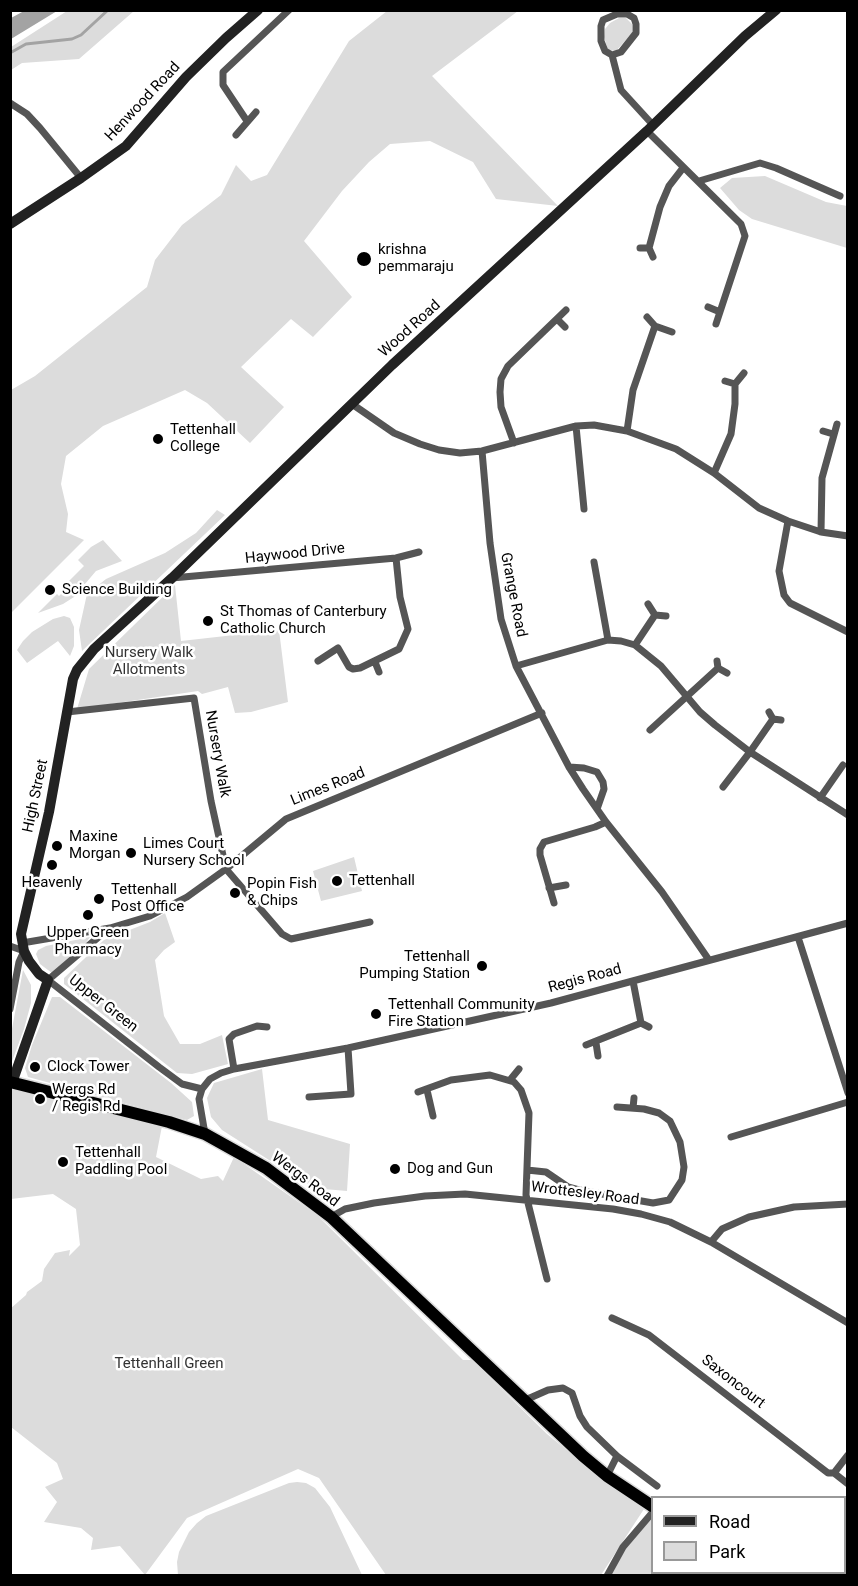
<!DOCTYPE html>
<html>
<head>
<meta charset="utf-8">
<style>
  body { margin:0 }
  #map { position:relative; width:858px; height:1586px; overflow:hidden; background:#fff; font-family:Roboto,sans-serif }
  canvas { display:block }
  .frame { position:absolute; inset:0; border:12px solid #000; pointer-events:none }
  .legend { position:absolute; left:651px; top:1496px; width:195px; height:78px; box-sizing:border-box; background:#fff; border:2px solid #999; margin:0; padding:8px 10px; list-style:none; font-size:18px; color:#000 }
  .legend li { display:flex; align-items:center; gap:12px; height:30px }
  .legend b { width:30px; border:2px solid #999 }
</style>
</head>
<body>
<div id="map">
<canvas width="858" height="1586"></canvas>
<div class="frame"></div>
<ul class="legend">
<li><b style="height:8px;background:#222"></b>Road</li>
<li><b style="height:16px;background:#dcdcdc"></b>Park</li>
</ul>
</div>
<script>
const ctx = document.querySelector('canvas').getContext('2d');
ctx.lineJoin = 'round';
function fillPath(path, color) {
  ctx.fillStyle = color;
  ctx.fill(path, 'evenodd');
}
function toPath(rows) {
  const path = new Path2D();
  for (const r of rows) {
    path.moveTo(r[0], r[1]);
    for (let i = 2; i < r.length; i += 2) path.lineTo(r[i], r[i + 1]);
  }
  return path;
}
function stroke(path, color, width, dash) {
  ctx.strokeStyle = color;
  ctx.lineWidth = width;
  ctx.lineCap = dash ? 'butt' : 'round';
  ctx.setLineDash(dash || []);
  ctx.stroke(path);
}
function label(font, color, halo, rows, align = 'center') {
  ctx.font = font + ' Roboto,sans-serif';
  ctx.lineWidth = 5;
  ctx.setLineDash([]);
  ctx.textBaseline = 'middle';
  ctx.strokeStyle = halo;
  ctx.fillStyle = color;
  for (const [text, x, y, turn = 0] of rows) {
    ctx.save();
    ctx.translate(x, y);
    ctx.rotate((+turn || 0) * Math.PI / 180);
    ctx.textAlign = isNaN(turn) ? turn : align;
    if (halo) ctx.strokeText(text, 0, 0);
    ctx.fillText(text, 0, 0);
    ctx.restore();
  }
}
const green = toPath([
  [67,11,134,11,79,59,22,63,11,70,11,47],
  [387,11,518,11,432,76,558,206,496,199,473,162,430,141,390,144,369,162,342,191,304,241,352,297,313,337,291,319,241,367,284,407,250,443,207,403,185,390,103,426,66,456,61,484,68,514,66,532,84,540,11,613,11,390,35,376,147,287,155,260,182,225,221,195,236,165,251,181,267,175,349,41],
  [619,18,626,18,632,24,632,33,616,51,608,50,604,37,605,29,610,23],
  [765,176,826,202,847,206,847,248,752,219,739,210,720,188,732,178],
  [217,510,225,515,82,651,79,630,87,594,106,579,165,553,196,533],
  [103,540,122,561,96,571,74,597,63,604,38,613,57,594,59,596,69,586,67,583,84,566,78,560,91,547],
  [175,585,181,641,279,630,288,702,251,712,235,713,228,687,202,694,198,691,77,709,89,669],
  [64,616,70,618,74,627,74,646,70,656,58,641,27,663,17,650,23,641,32,632,53,619],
  [354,857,362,891,321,901,313,871],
  [165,913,175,942,164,950,155,960,164,1016,180,1044,200,1044,222,1035,228,1064,192,1074,177,1073,64,984,64,978,104,940,150,922],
  [90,937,82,948,52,973,40,964,36,954,38,950,46,946],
  [23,970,31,985,31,1003,24,1029,11,1064,11,1034],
  [52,997,60,997,171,1083,192,1102,194,1116,187,1120,28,1077,25,1068,32,1045],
  [262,1069,268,1120,350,1144,347,1191,324,1189,305,1183,222,1130,211,1117,207,1098,214,1083],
  [13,1087,162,1126,156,1157,201,1179,218,1176,223,1181,234,1157,317,1215,463,1360,472,1360,547,1434,613,1488,644,1509,601,1575,386,1575,319,1478,298,1469,187,1518,145,1575,120,1546,91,1550,93,1538,81,1528,44,1522,57,1502,45,1487,63,1479,57,1463,11,1427,10,1309,26,1295,27,1292,42,1281,44,1269,55,1253,70,1250,69,1256,80,1245,76,1209,53,1194,11,1199,10,1094],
  [297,1482,306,1483,315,1488,330,1507,362,1575,178,1575,177,1562,179,1552,189,1532,197,1523,206,1516,289,1483],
  [652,1518,652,1572,744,1572,748,1575,610,1576,626,1548]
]);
const water = toPath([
  [24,11,24,10,57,11,11,39,11,18]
]);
const stream = toPath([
  [10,53,26,44,72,39,81,35,108,10]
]);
const street = toPath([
  [612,55,621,52,636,33,636,24,634,18,627,14,617,14,603,20,601,26,601,41,605,51,612,55,621,90,653,125],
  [10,103,27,114,40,128,81,178],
  [247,121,223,85,223,72,289,10],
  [647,131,741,224,745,236,716,324],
  [236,135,256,112],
  [699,181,760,163,776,168,840,196],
  [640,248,649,248,653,257],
  [649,248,660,207,669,186,683,168],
  [708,307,720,312],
  [647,317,655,326,672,332],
  [558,320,565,327],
  [725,381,735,384,744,373],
  [352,404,394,433,420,444,439,450,460,453,482,451,576,426,594,425,627,431,676,449,714,473,759,508,788,521,821,532,848,536],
  [576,426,584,509],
  [627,431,633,390,655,326],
  [823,431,833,434],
  [514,443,501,407,500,392,501,379,508,366,566,310],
  [482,451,490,543,501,619,516,666,569,767,583,789,606,822,662,892,709,960],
  [714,473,731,434,735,404,735,384],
  [788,521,779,571,784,595,790,603,848,632],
  [821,532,822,478,837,424],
  [594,562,608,640],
  [172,578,396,558,419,552],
  [648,604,655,615,666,616],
  [635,645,655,615],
  [318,661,338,648,349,667,353,669,360,668,399,649,408,629,400,597,396,558],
  [717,661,718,668,727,673],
  [375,662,379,672],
  [516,666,608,640,621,641,635,645,661,666,700,712,715,725,750,752,848,815],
  [67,712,194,698,211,801,226,869,282,934,291,939,370,922],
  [769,712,773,719,781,720],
  [650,730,718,668],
  [569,767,584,768,597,772,603,782,604,789,597,809],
  [723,787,750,752,773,719],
  [820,798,843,765],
  [549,888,566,885],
  [554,903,540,855,540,849,544,842,595,827,606,822],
  [108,929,48,980,159,1067,182,1084,202,1089],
  [798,937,848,1093],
  [22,943,110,928,150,916,187,897,226,869,286,819,542,713],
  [10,946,24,951,19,962,10,1009],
  [633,981,641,1023,649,1027],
  [596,1043,598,1056],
  [586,1045,641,1023],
  [234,1069,229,1039,234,1034,257,1026,267,1027],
  [510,1080,519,1069],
  [427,1090,433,1116],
  [418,1092,451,1080,490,1075,514,1082,521,1090,529,1113,526,1195,547,1279],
  [309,1097,351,1094,348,1048],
  [633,1108,634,1098],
  [205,1134,199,1099,202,1089,210,1079,221,1073,234,1069,348,1048,551,1003,848,923],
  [731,1137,848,1102],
  [527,1170,546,1172,568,1187,579,1190,653,1203,669,1200,682,1180,684,1167,680,1142,670,1121,659,1113,644,1109,617,1107],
  [331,1217,345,1209,374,1203,425,1196,465,1194,613,1209,641,1214,670,1222,711,1242,848,1323],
  [711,1242,722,1229,749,1217,794,1207,848,1204],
  [612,1318,649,1335,828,1473,834,1473,848,1484],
  [523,1401,548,1390,563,1388,572,1393,580,1416,587,1427,617,1456,657,1486],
  [834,1473,848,1455],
  [607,1476,617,1456],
  [607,1576,623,1547,652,1513]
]);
const secondary = toPath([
  [10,224,81,178,126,146,186,77,226,38,258,10],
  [12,1083,48,980,39,974,29,961,24,951,21,934,49,812,73,679,77,670,94,649,172,578,392,365,647,131,745,36,776,10]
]);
const highway = toPath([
  [10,1082,169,1122,205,1134,266,1168,331,1217,583,1456,607,1476,652,1506],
  [755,1572,759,1576]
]);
const markers = [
  [364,259,8,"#000"],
  [158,439,6,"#000"],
  [50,590,6,"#000"],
  [208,621,6,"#000"],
  [57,846,6,"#000"],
  [131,853,6,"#000"],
  [52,865,6,"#000"],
  [337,881,6,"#000"],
  [235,893,6,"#000"],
  [99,899,6,"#000"],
  [88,915,6,"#000"],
  [482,966,6,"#000"],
  [376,1014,6,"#000"],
  [35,1067,6,"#000"],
  [40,1099,6,"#000"],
  [63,1162,6,"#000"],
  [395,1169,6,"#000"]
];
const streetNames = [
  ["Henwood Road",143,102,-47],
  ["Wood Road",410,329,-42],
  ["Haywood Drive",295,554,-6],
  ["Grange Road",513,595,79],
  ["Nursery Walk",217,754,80],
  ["Limes Road",328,787,-22],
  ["High Street",36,796,-78],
  ["Regis Road",585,979,-15],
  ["Upper Green",103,1004,38],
  ["Wergs Road",305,1180,37],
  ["Wrottesley Road",585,1194,7],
  ["Saxoncourt",733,1382,38]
];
const poiNames = [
  ["krishna",378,250],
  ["pemmaraju",378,267],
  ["Tettenhall",170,430],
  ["College",170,447],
  ["Science Building",62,590],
  ["St Thomas of Canterbury",220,612],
  ["Catholic Church",220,629],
  ["Maxine",69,837],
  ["Morgan",69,854],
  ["Limes Court",143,844],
  ["Nursery School",143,861],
  ["Tettenhall",349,881],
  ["Heavenly",52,883,"center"],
  ["Popin Fish",247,884],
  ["& Chips",247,901],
  ["Tettenhall",111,890],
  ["Post Office",111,907],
  ["Upper Green",88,933,"center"],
  ["Pharmacy",88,950,"center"],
  ["Tettenhall",470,957,"right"],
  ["Pumping Station",470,974,"right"],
  ["Tettenhall Community",388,1005],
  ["Fire Station",388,1022],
  ["Clock Tower",47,1067],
  ["Wergs Rd",52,1090],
  ["/ Regis Rd",52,1107],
  ["Tettenhall",75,1153],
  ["Paddling Pool",75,1170],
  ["Dog and Gun",407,1169]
];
const parkNames = [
  ["Nursery Walk",149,653],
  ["Allotments",149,670],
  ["Tettenhall Green",169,1364]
];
fillPath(green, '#dcdcdc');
fillPath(water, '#a3a3a3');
stroke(stream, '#a3a3a3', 3);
stroke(highway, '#dbdbdb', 15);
stroke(street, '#555', 7);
stroke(secondary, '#222', 10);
stroke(highway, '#000', 12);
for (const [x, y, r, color] of markers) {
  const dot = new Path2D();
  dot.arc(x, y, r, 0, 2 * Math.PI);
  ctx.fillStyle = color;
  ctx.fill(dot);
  stroke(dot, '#fff', 2);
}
label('15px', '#000', '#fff', streetNames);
label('15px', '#000', '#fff', poiNames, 'left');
label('15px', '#333', '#fff', parkNames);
</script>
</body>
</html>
